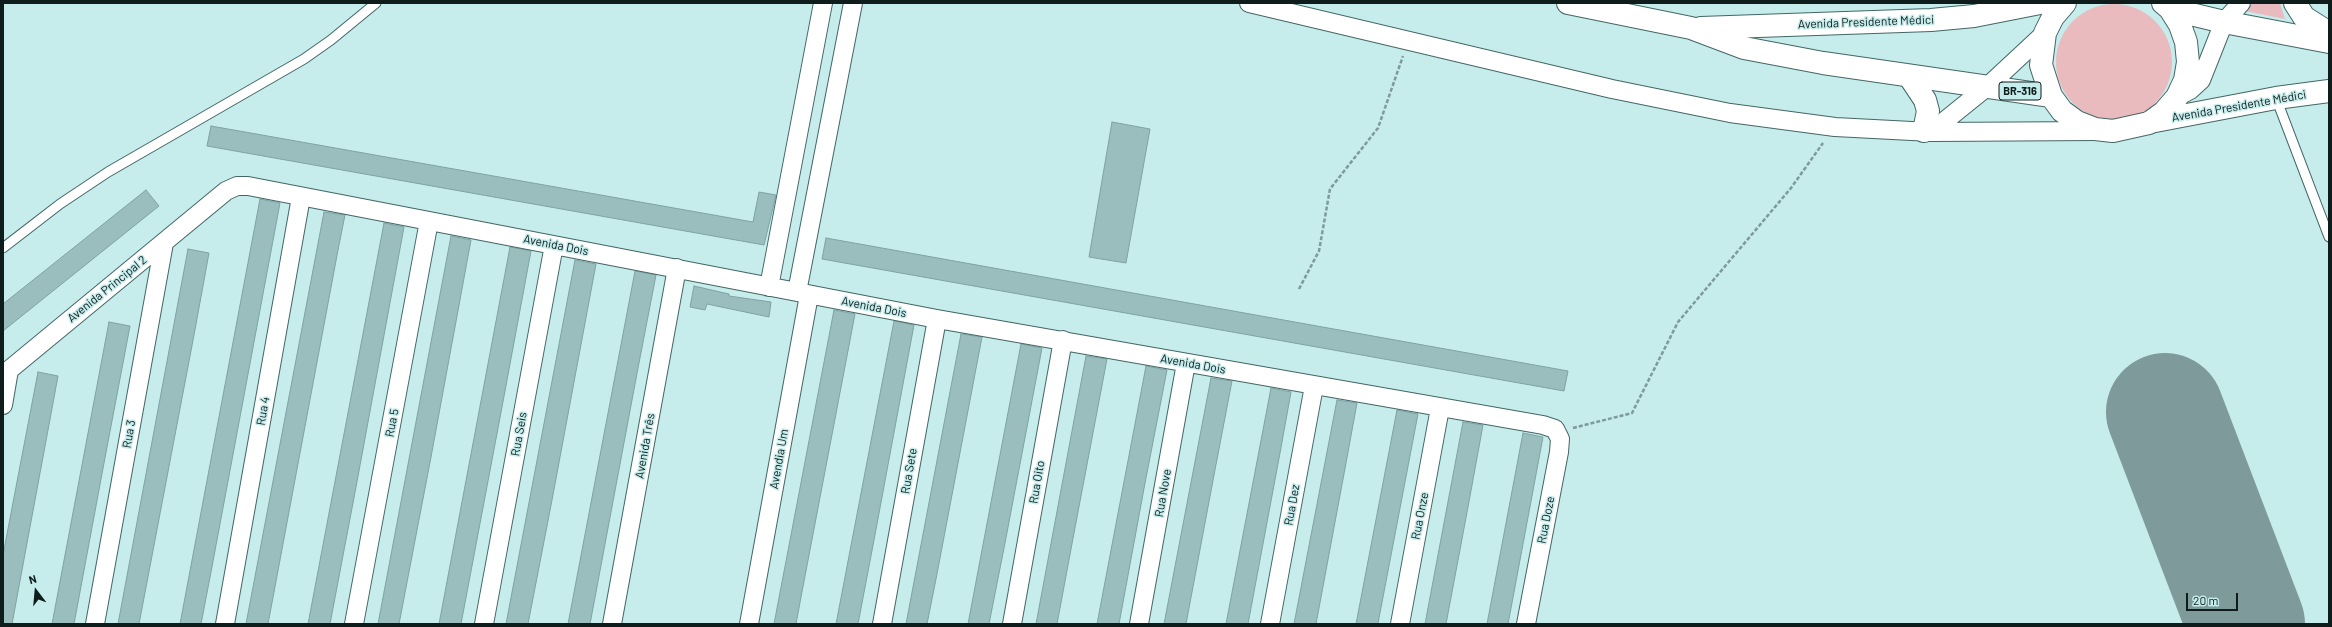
<!DOCTYPE html>
<html>
<head>
<meta charset="utf-8">
<style>
  body { margin:0 }
  #map { position:relative; width:2332px; height:627px; overflow:hidden; background:#c6ecec; font-family:Barlow,sans-serif }
  canvas { display:block }
  .frame { position:absolute; inset:0; border:4px solid #0e1c1c; pointer-events:none }
  .north { position:absolute; left:16px; top:571px; width:40px; height:40px; -webkit-text-stroke:3px #c6ecec; paint-order:stroke; rotate:344deg; font-size:11px; font-weight:700; line-height:16px; text-align:center; color:#0e1c1c }
  .north::after { content:''; display:block; margin:auto; width:14px; height:18px; background:#0e1c1c; clip-path:polygon(50% 0,100% 100%,50% 72%,0 100%) }
  .scale { position:absolute; left:2186px; top:593px; width:52px; height:18px; box-sizing:border-box; border:2px solid #0e1c1c; border-top:0; padding-left:5px; font-size:12px; line-height:14px; white-space:nowrap; color:#0e1c1c; -webkit-text-stroke:3px #c6ecec; paint-order:stroke }
</style>
</head>
<body>
<div id="map">
<canvas width="2332" height="627"></canvas>
<div class="frame"></div>
<div class="north">N</div>
<div class="scale">20 m</div>
</div>
<script>
const ctx = document.querySelector('canvas').getContext('2d');
ctx.lineJoin = 'round';
function fillPath(path, color) {
  ctx.fillStyle = color;
  ctx.fill(path, 'evenodd');
}
function toPath(rows) {
  const path = new Path2D();
  for (const r of rows) {
    if (r.length === 3) {
      path.moveTo(r[0] + r[2], r[1]);
      path.arc(r[0], r[1], r[2], 0, 2 * Math.PI);
      continue;
    }
    path.moveTo(r[0], r[1]);
    for (let i = 2; i < r.length; i += 2) path.lineTo(r[i], r[i + 1]);
  }
  return path;
}
function stroke(path, color, width, dash) {
  ctx.strokeStyle = color;
  ctx.lineWidth = width;
  ctx.lineCap = dash ? 'butt' : 'round';
  ctx.setLineDash(dash || []);
  ctx.stroke(path);
}
function label(font, color, halo, rows, align = 'center') {
  ctx.font = font + ' Barlow,sans-serif';
  ctx.lineWidth = 3;
  ctx.setLineDash([]);
  ctx.textBaseline = 'middle';
  ctx.strokeStyle = halo;
  ctx.fillStyle = color;
  for (const [text, x, y, turn = 0] of rows) {
    ctx.save();
    ctx.translate(x, y);
    ctx.rotate((+turn || 0) * Math.PI / 180);
    ctx.textAlign = isNaN(turn) ? turn : align;
    if (halo) ctx.strokeText(text, 0, 0);
    ctx.fillText(text, 0, 0);
    ctx.restore();
  }
}
const green = toPath([
  [2252,3,2280,3,2285,19,2245,11],
  [2114,62,58]
]);
const runway = toPath([
  [2165,412,2246,624]
]);
const building = toPath([
  [1112,122,1150,129,1126,263,1089,257,1112,122],
  [211,126,753,222,759,192,776,195,764,245,207,146,211,126],
  [146,190,159,206,3,331,3,304,146,190],
  [260,199,280,203,211,572,201,624,180,624,260,199],
  [324,212,345,215,338,250,268,624,246,624,324,212],
  [384,223,404,227,356,487,330,624,308,624,384,223],
  [451,236,471,240,431,457,399,624,378,624,451,236],
  [826,238,1568,371,1564,391,822,259,826,238],
  [510,247,531,251,502,407,461,624,439,624,510,247],
  [188,249,209,253,194,335,139,624,118,624,188,249],
  [575,260,596,264,552,500,528,624,506,624,575,260],
  [635,271,656,275,638,368,590,624,568,624,635,271],
  [694,286,729,294,729,296,771,302,769,317,707,304,705,310,690,307,694,286],
  [834,310,855,314,801,597,796,624,774,624,834,310],
  [894,321,914,325,874,540,858,624,836,624,894,321],
  [109,322,130,326,104,463,74,624,52,624,109,322],
  [961,334,982,337,936,579,927,624,906,624,961,334],
  [1021,344,1042,348,1005,543,989,624,968,624,1021,344],
  [1086,356,1107,359,1074,533,1057,624,1036,624,1086,356],
  [1146,366,1167,370,1145,483,1119,624,1097,624,1146,366],
  [38,372,58,376,12,624,3,624,3,555,38,372],
  [1211,378,1232,381,1214,475,1186,624,1164,624,1211,378],
  [1271,388,1291,392,1280,453,1248,624,1226,624,1271,388],
  [1337,400,1357,403,1346,463,1316,624,1294,624,1337,400],
  [1397,410,1418,414,1379,618,1378,624,1356,624,1397,410],
  [1463,422,1483,425,1468,507,1446,624,1425,624,1463,422],
  [1523,433,1543,437,1520,560,1508,624,1487,624,1523,433]
]);
const path = toPath([
  [1299,289,1319,251,1330,189,1378,128,1403,56],
  [1573,428,1632,413,1678,322,1791,188,1823,143]
]);
const lane = toPath([
  [2276,98,2329,237],
  [3,248,60,204,108,172,304,59,331,40,376,3]
]);
const street = toPath([
  [1249,3,1612,89,1730,113,1835,127,1931,132,2097,131],
  [2177,97,2190,90,2201,80,2224,22,2241,3],
  [1931,132,1988,86,2045,33],
  [769,287,823,3],
  [797,292,853,3],
  [3,375,226,191,237,186,248,186,937,319,1543,425,1555,429,1560,439,1559,452,1526,624],
  [3,405,9,370],
  [95,624,164,243],
  [225,624,301,197],
  [354,624,429,221],
  [484,624,554,245],
  [612,624,677,268],
  [749,624,809,295],
  [882,624,937,319],
  [1012,624,1063,340],
  [1139,624,1186,363],
  [1270,624,1314,386],
  [1400,624,1440,408]
]);
const primary = toPath([
  [1568,3,1691,28,1744,48,1823,63,2051,96],
  [2065,3,2053,17,2045,33,2041,65,2051,96,2062,111,2077,122,2095,129,2113,131,2149,123,2164,112,2177,97,2185,80,2188,62,2186,42,2180,25,2170,9,2163,3],
  [2170,9,2224,22,2329,42],
  [1701,28,1931,20,1974,16,2040,3],
  [2150,122,2276,98,2329,91]
]);
const highway = toPath([
  [2295,3,2304,17,2329,33],
  [1909,76,1925,100,1928,111,1924,131]
]);
const shields = [
  [2020,91,42]
];
const shieldNames = [
  ["BR-316",2020,91]
];
const streetNames = [
  ["Avenida Presidente Médici",1866,22,-2],
  ["Avenida Presidente Médici",2239,106,-10],
  ["Avenida Dois",556,245,11],
  ["Avenida Principal 2",107,289,-39],
  ["Avenida Dois",874,307,11],
  ["Avenida Dois",1193,364,10],
  ["Rua 4",263,411,-80],
  ["Rua 5",392,423,-79],
  ["Rua 3",129,434,-80],
  ["Rua Seis",519,434,-80],
  ["Avenida Três",645,446,-80],
  ["Avendia Um",779,459,-80],
  ["Rua Sete",909,471,-80],
  ["Rua Oito",1037,482,-80],
  ["Rua Nove",1163,493,-80],
  ["Rua Dez",1292,505,-80],
  ["Rua Onze",1420,516,-79],
  ["Rua Doze",1546,520,-79]
];
fillPath(green, '#e9bbbf');
stroke(runway, '#7e9a9a', 118);
fillPath(building, '#99bebd');
stroke(building, '#7fa2a2', 1);
stroke(lane, '#466', 11);
stroke(street, '#466', 20);
stroke(primary, '#466', 24);
stroke(highway, '#466', 24);
stroke(path, '#7e9a9a', 2.5, [4, 2]);
stroke(lane, '#fff', 9);
stroke(street, '#fff', 18);
stroke(primary, '#fff', 22);
stroke(highway, '#fff', 22);
for (const [x, y, w] of shields) {
  const box = new Path2D();
  box.roundRect(x - w / 2, y - 9, w, 18, 3);
  ctx.fillStyle = '#c6ecec';
  ctx.fill(box);
  stroke(box, '#0e1c1c', 1);
}
label('bold 11px', '#0e1c1c', null, shieldNames);
label('12px', '#0e1c1c', '#c6ecec', streetNames);
</script>
</body>
</html>
